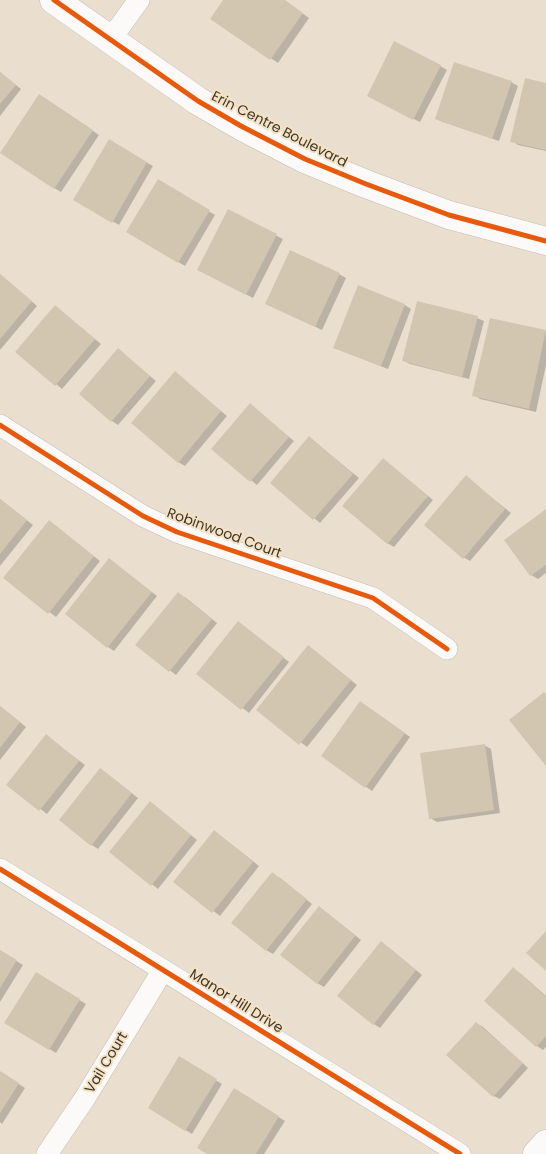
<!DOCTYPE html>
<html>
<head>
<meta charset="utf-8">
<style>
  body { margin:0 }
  canvas { display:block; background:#eadfcf }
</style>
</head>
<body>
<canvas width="546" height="1154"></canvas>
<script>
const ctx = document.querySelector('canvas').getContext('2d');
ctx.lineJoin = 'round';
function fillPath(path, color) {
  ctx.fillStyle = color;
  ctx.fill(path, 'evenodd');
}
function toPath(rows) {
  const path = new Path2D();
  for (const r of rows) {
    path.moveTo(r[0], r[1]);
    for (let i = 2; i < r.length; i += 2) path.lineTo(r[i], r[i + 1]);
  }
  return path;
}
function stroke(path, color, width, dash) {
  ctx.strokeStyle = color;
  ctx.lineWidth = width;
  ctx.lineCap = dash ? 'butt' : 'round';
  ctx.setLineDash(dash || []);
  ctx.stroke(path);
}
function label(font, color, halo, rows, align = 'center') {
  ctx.font = font + ' Poppins,sans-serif';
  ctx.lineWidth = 4;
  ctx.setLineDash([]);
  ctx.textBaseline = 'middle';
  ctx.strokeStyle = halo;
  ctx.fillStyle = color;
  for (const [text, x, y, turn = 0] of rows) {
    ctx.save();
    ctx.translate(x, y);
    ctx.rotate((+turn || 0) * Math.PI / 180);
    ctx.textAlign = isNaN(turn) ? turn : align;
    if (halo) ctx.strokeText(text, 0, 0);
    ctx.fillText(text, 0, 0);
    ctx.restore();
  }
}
const shadow = toPath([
  [225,0,284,0,309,18,278,63,212,19],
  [440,66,447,70,420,122,375,100],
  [0,72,21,89,0,116],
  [511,82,518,86,499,141,443,122,436,119],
  [546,84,546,151,518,145,512,141],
  [46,99,99,135,61,192,54,188],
  [109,141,153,166,119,225,75,200],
  [158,181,215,215,185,266,128,232],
  [228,211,283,239,253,298,205,273],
  [0,274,37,306,0,350],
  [339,274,346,278,322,330,273,307],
  [405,305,411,309,388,369,342,351],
  [55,306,101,344,62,389,17,352],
  [477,318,484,321,469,379,410,364,404,361],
  [491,319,546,332,546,365,536,412,480,399,474,395],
  [118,350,156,381,118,425,112,421],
  [175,373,227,416,185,466,178,462],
  [250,405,294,441,257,485,213,449],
  [310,438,359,478,320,523,271,483],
  [383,459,433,500,394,547,387,543],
  [466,477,511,513,470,561,463,557],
  [0,499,33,525,0,566],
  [546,510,546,573,538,579,531,575,505,540],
  [50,522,100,561,56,617,5,578],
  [110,560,157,596,114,651,108,647],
  [185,597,217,623,176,675,137,645],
  [238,622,289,662,249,713,198,674],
  [315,651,357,685,307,747,258,710],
  [0,706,26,727,0,760],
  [367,707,410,737,372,791,323,756],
  [46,736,85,765,47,814,8,784],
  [484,745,491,749,500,813,437,822,430,818],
  [101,769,138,798,98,849,92,845],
  [156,807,197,840,158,889,111,852],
  [221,836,259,866,220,916,174,881],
  [279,877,312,904,273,954,266,950],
  [326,912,361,940,324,987,317,983],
  [388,947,422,975,380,1028,374,1024],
  [0,951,23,965,0,1002],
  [513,969,520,973,546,996,546,1047,543,1050,537,1046,485,1001],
  [36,974,86,1004,56,1053,6,1023],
  [476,1023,483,1027,528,1068,500,1099,494,1096],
  [180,1058,222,1084,192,1134,149,1108],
  [0,1072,25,1088,2,1124,0,1122],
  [234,1090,285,1121,264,1154,210,1154]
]);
const building = toPath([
  [223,0,285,0,303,13,270,60,210,19],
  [394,41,441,65,413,120,367,96],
  [454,62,512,81,492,139,435,119],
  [0,72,16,85,0,104],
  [525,78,546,83,546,150,510,142],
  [39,94,93,130,54,189,0,153],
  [109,139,147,162,112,223,73,200],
  [158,179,210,210,178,263,126,232],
  [228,209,277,234,246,295,197,270],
  [290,250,340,273,315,327,265,304],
  [0,274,32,301,0,339],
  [358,285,405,304,381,366,333,348],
  [417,301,478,316,462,377,402,361],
  [55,305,95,339,55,386,15,352],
  [490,318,546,330,529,409,472,396],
  [118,348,150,376,111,422,79,394],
  [175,371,221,411,178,463,131,423],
  [250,403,289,437,250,482,211,449],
  [309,436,353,474,313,520,270,483],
  [383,458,428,496,387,544,342,506],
  [466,475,505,509,463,559,424,525],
  [0,499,27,520,0,554],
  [546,509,546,565,530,576,504,540],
  [49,520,94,556,48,614,3,578],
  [109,558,152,592,107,648,65,614],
  [178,592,212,619,169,672,135,645],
  [238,621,284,657,241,710,196,674],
  [308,645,351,680,299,745,256,710],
  [544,692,546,694,546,766,509,720],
  [360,701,405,733,365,788,321,756],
  [0,706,20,722,0,748],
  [46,734,79,761,39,811,6,785],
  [485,744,494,810,429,819,420,753],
  [100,768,132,793,91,846,59,820],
  [150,801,191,835,151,886,109,852],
  [214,830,253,862,212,913,173,882],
  [272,872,307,899,266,951,231,923],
  [319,906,355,936,317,984,280,955],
  [546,931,546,971,526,953],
  [381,941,416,970,373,1025,337,996],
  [0,950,17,960,0,988],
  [513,967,546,997,546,1036,536,1047,484,1001],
  [36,972,80,999,49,1050,4,1023],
  [476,1022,523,1063,493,1097,446,1055],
  [179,1056,217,1079,185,1131,148,1108],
  [0,1071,19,1083,0,1113],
  [234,1088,279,1116,256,1154,207,1154,197,1148]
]);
const street = toPath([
  [110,40,139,0],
  [0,425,143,516,177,532,373,598,447,649],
  [0,869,460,1154],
  [47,1154,85,1098,163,970]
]);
const secondary = toPath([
  [54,0,198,101,241,126,305,159,366,184,449,215,546,241],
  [537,1154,546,1144]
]);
const cycleway = toPath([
  [54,0,198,101,241,126,305,159,366,184,449,215,546,241],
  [0,425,143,516,177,532,373,598,447,649],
  [0,869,460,1154]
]);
const streetNames = [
  ["Erin Centre Boulevard",279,130,27],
  ["Robinwood Court",224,534,20],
  ["Manor Hill Drive",236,1002,32],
  ["Vail Court",107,1063,-59]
];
fillPath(shadow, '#0003');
fillPath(building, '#d3c6b1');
stroke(street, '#c5bcaf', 22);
stroke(secondary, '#c5bcaf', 29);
stroke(street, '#fcfaf8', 21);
stroke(secondary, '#fcfaf8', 28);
stroke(cycleway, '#e8590c', 5);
label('14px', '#3f372b', '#f5e2c4', streetNames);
</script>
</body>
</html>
